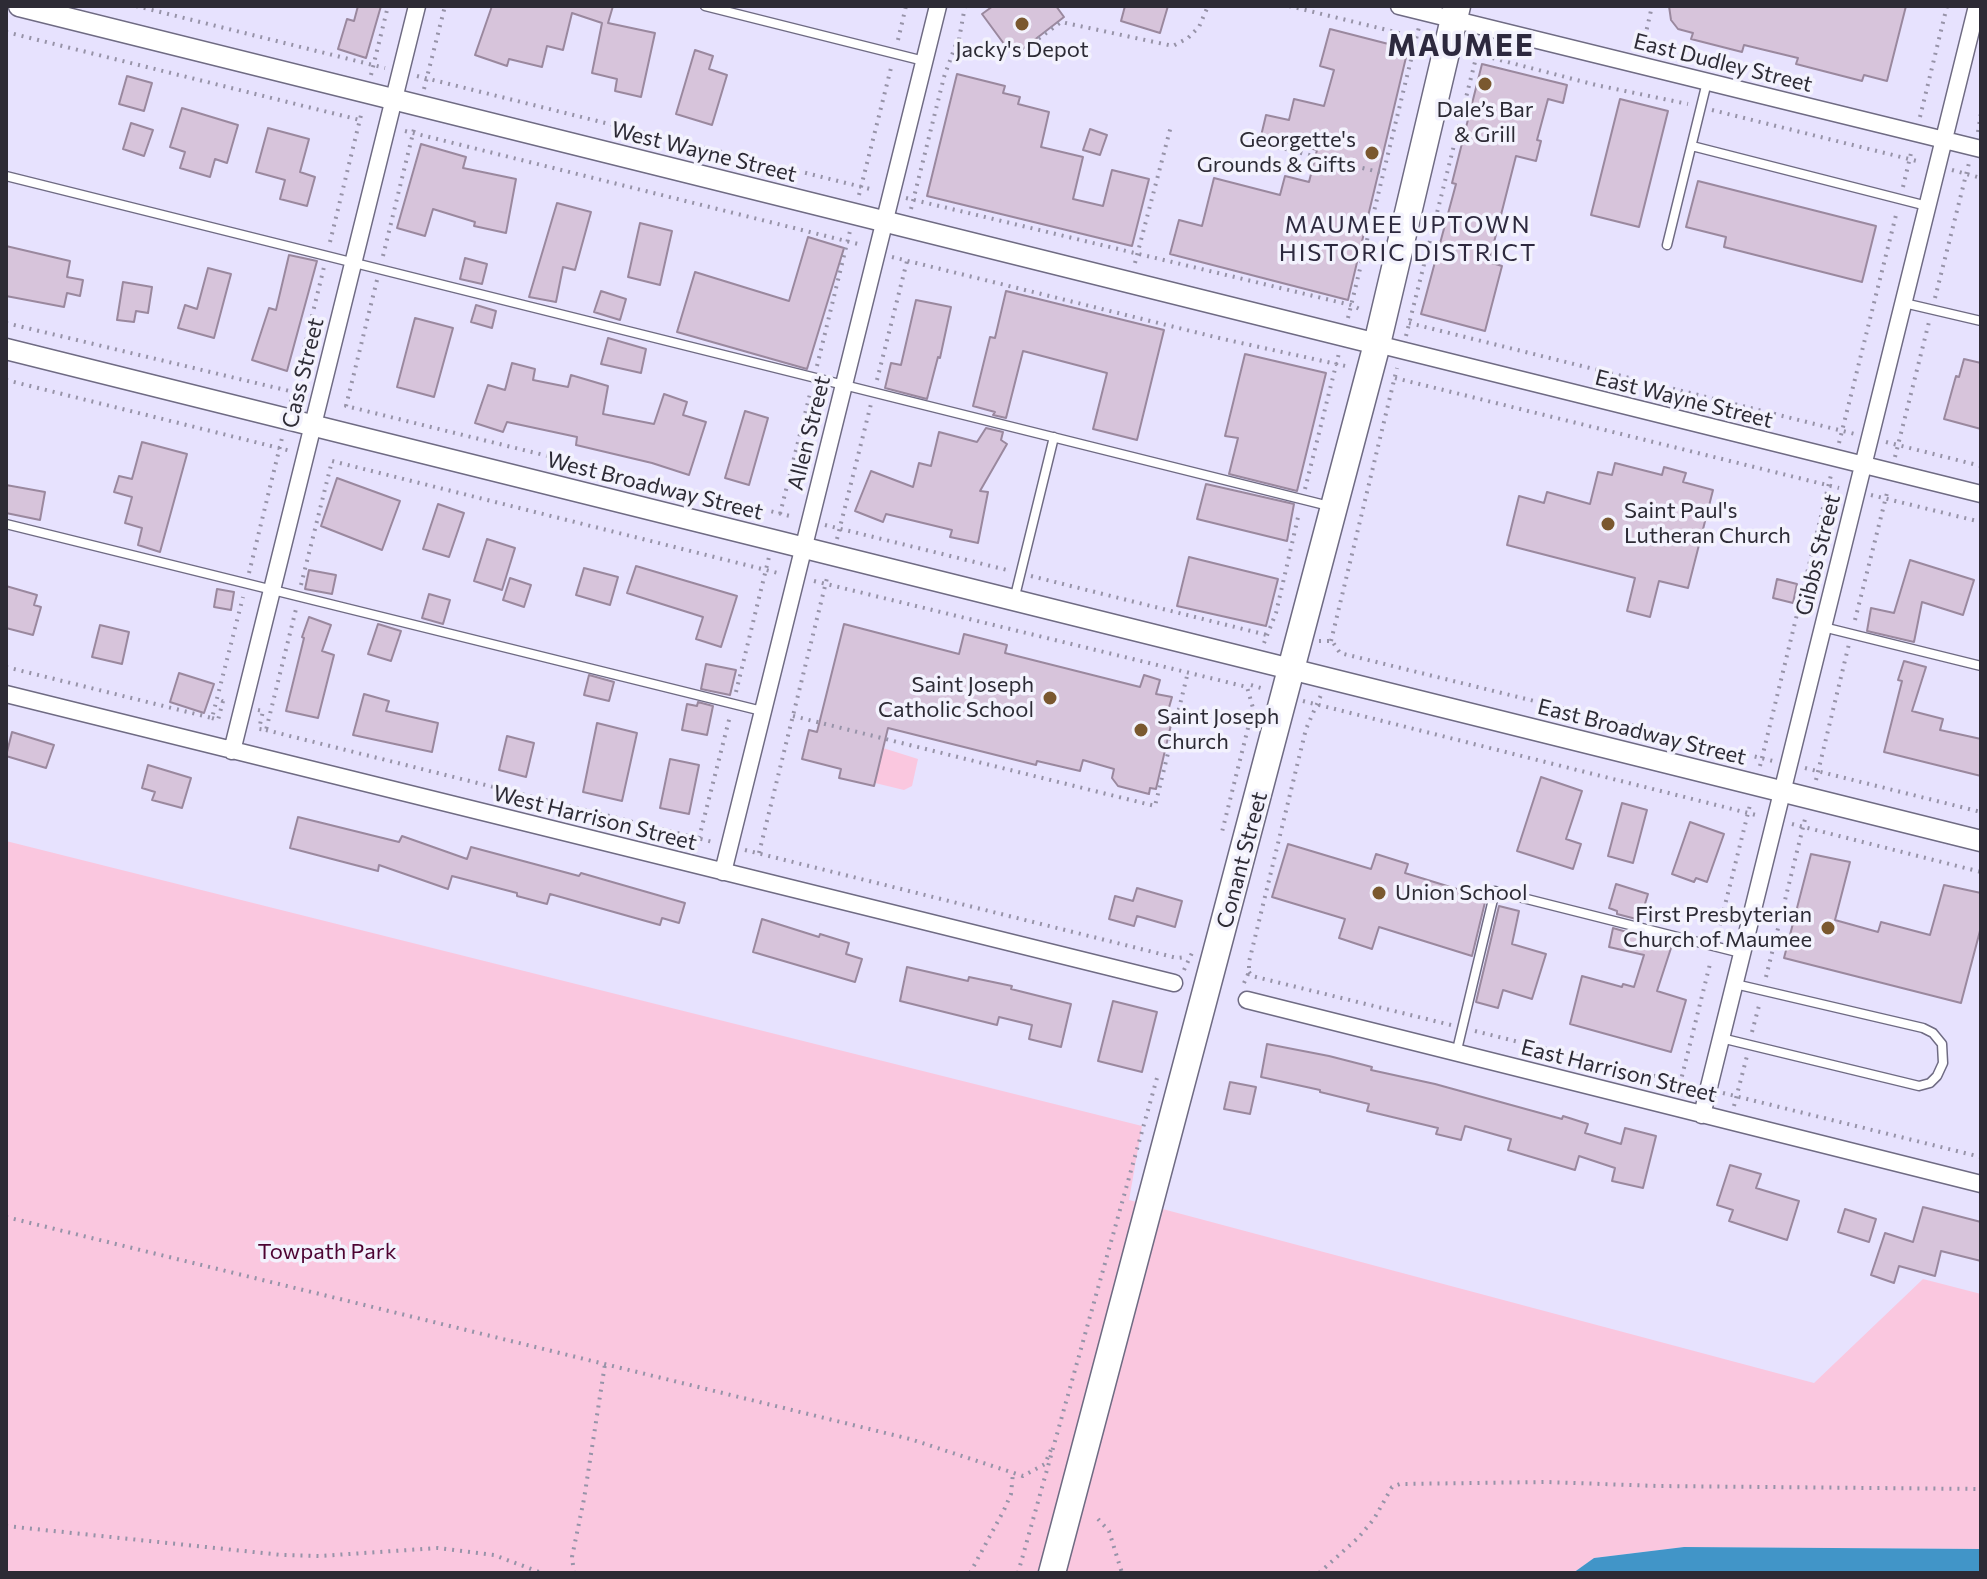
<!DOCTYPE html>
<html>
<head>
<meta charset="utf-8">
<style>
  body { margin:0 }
  #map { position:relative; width:1987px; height:1579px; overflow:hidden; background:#e7e2fe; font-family:Commissioner,sans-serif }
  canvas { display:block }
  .frame { position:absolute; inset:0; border:8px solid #2d2b35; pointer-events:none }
</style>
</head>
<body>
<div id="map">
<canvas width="1987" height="1579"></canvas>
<div class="frame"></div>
</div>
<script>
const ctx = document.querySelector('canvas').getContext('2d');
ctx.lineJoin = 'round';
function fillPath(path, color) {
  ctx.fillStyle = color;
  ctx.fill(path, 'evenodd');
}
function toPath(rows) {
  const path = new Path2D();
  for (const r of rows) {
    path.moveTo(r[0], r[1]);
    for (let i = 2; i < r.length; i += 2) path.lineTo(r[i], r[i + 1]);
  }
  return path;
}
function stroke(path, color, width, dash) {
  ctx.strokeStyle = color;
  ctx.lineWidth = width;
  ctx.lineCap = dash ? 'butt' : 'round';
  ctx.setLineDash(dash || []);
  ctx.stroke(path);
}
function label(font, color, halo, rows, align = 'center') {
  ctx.font = font + ' Commissioner,sans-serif';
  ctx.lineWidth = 7;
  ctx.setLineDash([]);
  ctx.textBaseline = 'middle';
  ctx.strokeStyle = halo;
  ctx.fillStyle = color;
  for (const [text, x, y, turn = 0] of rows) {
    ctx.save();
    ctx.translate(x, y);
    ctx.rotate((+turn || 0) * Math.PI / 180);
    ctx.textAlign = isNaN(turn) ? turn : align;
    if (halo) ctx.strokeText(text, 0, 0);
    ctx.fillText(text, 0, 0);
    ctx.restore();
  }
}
const green = toPath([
  [883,748,918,759,912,786,904,790,875,783],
  [6,841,1142,1126,1129,1200,1814,1383,1923,1279,1981,1294,1981,1549,1684,1547,1594,1558,1573,1573,6,1573]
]);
const water = toPath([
  [1684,1547,1981,1549,1981,1573,1573,1573,1594,1558]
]);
const building = toPath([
  [358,6,381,6,366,58,338,49,347,19,354,21,358,6],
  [492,6,613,6,608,23,655,33,641,97,615,91,617,79,592,73,602,23,572,13,563,50,547,46,542,67,509,59,507,66,475,55,492,6],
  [993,6,1056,6,1064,17,1015,55,1009,47,1007,48,982,14,993,6],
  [1125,6,1168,6,1160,33,1121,21,1125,6],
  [1669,6,1906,6,1887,81,1864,75,1862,81,1796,64,1798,58,1744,45,1742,52,1691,39,1693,33,1678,29,1671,20,1669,6],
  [1330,29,1408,49,1348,300,1170,254,1179,220,1202,226,1214,178,1280,195,1285,176,1309,182,1317,150,1261,136,1266,115,1289,120,1294,99,1324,106,1334,70,1320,66,1330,29],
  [695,50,713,56,709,69,727,75,712,125,676,114,695,50],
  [1482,64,1567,85,1563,103,1548,99,1537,140,1541,141,1536,161,1516,156,1489,262,1502,266,1485,331,1421,314,1456,184,1452,183,1482,64],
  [957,74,1005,86,1003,93,1020,97,1018,104,1049,112,1041,147,1083,157,1073,199,1103,206,1112,170,1149,179,1132,246,927,196,957,74],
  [127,76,152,83,144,111,119,104,127,76],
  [1620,99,1668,111,1639,227,1591,215,1620,99],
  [182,108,238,125,227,163,215,159,210,177,180,168,185,152,170,147,182,108],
  [131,123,153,130,144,156,123,149,131,123],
  [268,128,309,139,300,172,315,177,307,206,280,199,285,180,256,172,268,128],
  [1090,129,1107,135,1100,155,1083,150,1090,129],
  [421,144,466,157,463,168,516,179,506,233,474,226,475,222,433,209,425,236,397,228,421,144],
  [1698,181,1876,226,1862,282,1724,247,1726,237,1686,227,1698,181],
  [557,203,591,212,575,270,563,267,556,302,529,297,557,203],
  [640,223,672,231,660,285,628,277,640,223],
  [808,237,844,248,807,369,677,332,695,272,789,301,808,237],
  [6,246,70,261,67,277,83,280,80,296,67,293,64,307,6,296,6,246],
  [289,255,317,261,287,371,252,360,269,308,276,310,289,255],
  [465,258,487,264,482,284,460,279,465,258],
  [208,268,231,274,214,338,178,328,185,305,197,309,208,268],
  [123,282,152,287,148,313,136,311,134,322,117,320,123,282],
  [601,291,626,299,620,320,594,312,601,291],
  [1006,291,1164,330,1137,440,1093,429,1107,373,1023,351,1006,418,993,415,995,412,973,406,990,337,995,338,1006,291],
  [916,300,951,307,940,358,938,357,927,399,885,388,891,363,901,365,916,300],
  [476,305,496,311,492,328,471,322,476,305],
  [415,318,453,328,434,397,397,387,415,318],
  [608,338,646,349,641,373,601,364,608,338],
  [1245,354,1326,373,1297,491,1229,474,1238,438,1225,436,1245,354],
  [1964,359,1981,363,1981,429,1944,419,1956,376,1959,377,1964,359],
  [512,363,535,369,533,380,568,387,571,375,608,386,603,414,654,424,664,394,687,402,683,415,706,422,689,475,652,463,576,445,577,437,507,422,503,432,475,423,488,385,505,390,512,363],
  [745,411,768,418,749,485,725,478,745,411],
  [986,428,1003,432,1001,440,1007,444,980,491,988,492,978,543,950,537,952,530,886,514,883,522,855,511,871,471,913,487,919,463,931,466,939,432,977,442,986,428],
  [142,442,187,454,160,552,138,545,142,528,125,523,132,497,114,492,119,476,132,479,142,442],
  [1615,463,1662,475,1664,467,1686,473,1683,482,1713,490,1688,588,1659,581,1650,617,1627,611,1635,578,1507,545,1519,496,1544,503,1547,492,1590,504,1598,472,1612,475,1615,463],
  [337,478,400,501,382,550,321,526,337,478],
  [1206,484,1294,504,1287,541,1197,519,1206,484],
  [6,485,45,492,40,520,6,513,6,485],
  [438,504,464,513,449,557,423,549,438,504],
  [487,539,515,548,502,590,474,581,487,539],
  [1189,557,1278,579,1266,626,1177,606,1189,557],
  [1910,560,1974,580,1963,615,1922,602,1914,642,1867,631,1871,608,1894,613,1910,560],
  [636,566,737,596,721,647,696,639,703,617,627,593,636,566],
  [584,568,618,577,610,605,576,595,584,568],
  [309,570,336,575,332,594,305,589,309,570],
  [510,578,531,585,524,607,503,600,510,578],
  [1777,579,1797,584,1793,603,1773,598,1777,579],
  [6,586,37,595,34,605,41,607,33,635,6,628,6,586],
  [217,589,234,592,231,610,214,607,217,589],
  [429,594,450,600,443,624,422,618,429,594],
  [309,617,331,625,322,651,334,655,318,718,286,711,304,638,302,637,309,617],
  [378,624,401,631,391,661,368,654,378,624],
  [844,624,959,654,964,634,1007,645,1005,653,1140,687,1144,675,1160,680,1156,694,1172,697,1168,711,1174,712,1156,789,1150,788,1149,794,1118,786,1112,778,1114,769,1083,760,1080,771,1037,761,1036,765,888,728,874,786,839,778,841,769,802,759,809,730,817,732,844,624],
  [100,625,129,632,122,664,92,657,100,625],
  [1904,661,1926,667,1912,711,1943,719,1940,730,1981,739,1981,776,1884,752,1902,681,1898,680,1904,661],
  [706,664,736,670,730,695,701,689,706,664],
  [179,673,214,684,204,713,170,702,179,673],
  [589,675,614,682,609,701,584,695,589,675],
  [364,694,389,701,386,711,438,723,432,752,353,735,364,694],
  [698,702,713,706,707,735,682,730,687,704,697,706,698,702],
  [597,723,637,733,622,801,583,792,597,723],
  [12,732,54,745,46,768,6,756,12,732],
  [507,736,534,743,526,777,499,770,507,736],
  [670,759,699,765,689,814,660,808,670,759],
  [148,765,191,778,182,808,152,800,155,792,142,788,148,765],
  [1541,777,1582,791,1566,839,1581,844,1573,869,1517,851,1541,777],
  [1622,803,1647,810,1633,863,1608,856,1622,803],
  [298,817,399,842,402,836,467,859,471,847,579,876,581,873,685,903,679,923,662,918,660,925,550,894,547,904,517,896,517,893,452,876,448,889,379,865,378,871,290,848,298,817],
  [1690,822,1724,834,1707,882,1696,878,1694,882,1672,874,1690,822],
  [1288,844,1371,869,1376,854,1408,864,1405,873,1486,898,1472,956,1379,927,1372,949,1339,938,1345,919,1272,897,1288,844],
  [1811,854,1850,862,1835,920,1878,932,1881,922,1930,935,1944,885,1981,893,1981,927,1961,1003,1784,958,1811,854],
  [1616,884,1648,894,1640,920,1617,914,1617,911,1609,908,1616,884],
  [1137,888,1182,901,1175,927,1137,916,1134,926,1109,919,1115,896,1133,901,1137,888],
  [1499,906,1519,911,1512,944,1546,954,1532,999,1503,990,1498,1008,1476,1002,1499,906],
  [762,919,819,937,820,934,849,943,846,954,862,959,855,982,753,952,762,919],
  [1613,928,1672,945,1657,991,1686,1000,1671,1052,1570,1024,1582,976,1622,987,1623,984,1634,987,1644,955,1609,947,1613,928],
  [907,967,968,981,969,977,1012,986,1011,989,1071,1004,1061,1047,1029,1039,1032,1025,999,1017,997,1025,900,1001,907,967],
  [1113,1001,1157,1012,1142,1072,1098,1061,1113,1001],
  [1267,1044,1329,1056,1372,1067,1371,1070,1435,1084,1562,1119,1563,1116,1588,1124,1585,1133,1621,1144,1625,1128,1656,1136,1643,1188,1612,1181,1615,1168,1579,1156,1575,1170,1508,1150,1511,1139,1465,1126,1461,1140,1436,1134,1438,1128,1367,1111,1369,1104,1320,1092,1320,1090,1261,1077,1267,1044],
  [1230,1082,1256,1087,1250,1114,1224,1109,1230,1082],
  [1730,1165,1761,1174,1756,1188,1799,1201,1787,1240,1729,1221,1733,1210,1717,1205,1730,1165],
  [1923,1207,1981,1222,1981,1261,1941,1251,1935,1276,1899,1266,1894,1283,1871,1275,1885,1233,1913,1242,1923,1207],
  [1845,1209,1876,1219,1869,1242,1838,1232,1845,1209]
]);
const path = toPath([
  [136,6,385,68],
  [965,6,958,45,967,51,1015,56,1061,22,1173,46,1188,38,1199,27,1208,6],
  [1289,6,1428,40],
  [6,32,360,120],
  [1645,37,1652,6],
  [898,40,906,6],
  [1477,54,1596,85,1688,104],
  [371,75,388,6],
  [417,76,874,190],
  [424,89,445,6],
  [1712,110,1921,162],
  [1920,117,1947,6],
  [405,131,862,245],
  [1978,132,1981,113],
  [1277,147,1383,173],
  [1952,170,1981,178],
  [1903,187,1912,149],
  [859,195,892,64],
  [906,198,1351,305,1364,311],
  [911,209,944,77,956,44],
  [330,242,362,111],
  [383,256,415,125],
  [892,257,1223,339,1350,367],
  [1135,263,1171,126],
  [377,280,346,406,794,517],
  [1935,298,1969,163],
  [1348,318,1419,27],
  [6,323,302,394],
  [1409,323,1855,434],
  [1406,336,1480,42],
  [817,366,850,231],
  [1395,378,1839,488],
  [6,380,291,451],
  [877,380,907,261],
  [291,402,324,267],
  [1886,442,1981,466],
  [1839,443,1897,211],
  [1895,457,1929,322],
  [1305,489,1339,353],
  [1871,495,1981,522],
  [780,514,811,390],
  [825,525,1007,570],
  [837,539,871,404],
  [249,573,282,438],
  [1031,576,1267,635],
  [814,581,1247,687,1253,708,1222,832],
  [301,585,332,461,778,573],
  [1855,620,1888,489],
  [1319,641,1332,641,1340,653,1696,741,1703,740,1712,746,1773,761],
  [1331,641,1397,368],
  [1264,643,1276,613,1299,513],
  [6,667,212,718,243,597],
  [1251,685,1264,689],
  [736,692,769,557],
  [1303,701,1760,816],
  [258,710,263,711,259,729,266,730,296,609],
  [793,716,1155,806,1188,672],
  [212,718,218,720,223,701,227,702],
  [266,730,713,842],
  [1760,766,1831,475],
  [1805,768,1981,812],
  [1816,780,1849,644],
  [1792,824,1981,872],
  [699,838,730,716],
  [745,850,1177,958,1187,957],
  [759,853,828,574],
  [1718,933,1751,801],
  [1184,970,1192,953],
  [1249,972,1252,976,1451,1025],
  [1766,977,1806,815],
  [1244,983,1249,972,1249,962,1306,729,1321,695],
  [1475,1031,1691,1085],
  [1752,1032,1760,1002],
  [1678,1092,1711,960],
  [1723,1093,1981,1157],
  [1734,1106,1747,1056],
  [6,1217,910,1439,1023,1476,1045,1464,1052,1447],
  [1098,1519,1109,1531,1122,1573],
  [6,1526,282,1555,320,1556,438,1548,494,1555,542,1573],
  [574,1573,572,1557,584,1499,605,1364],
  [970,1573,1004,1510,1011,1494,1013,1473],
  [1018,1573,1157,1078],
  [1319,1573,1358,1538,1374,1519,1392,1487,1400,1484,1547,1482,1657,1486,1981,1489]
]);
const service = toPath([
  [705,6,924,61],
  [1692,146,1927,206],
  [6,176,1329,506],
  [1667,245,1707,82],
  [1904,303,1981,321],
  [6,524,762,711],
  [1014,600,1054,437],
  [1823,627,1981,666],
  [1721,1038,1919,1086,1930,1083,1937,1076,1943,1063,1942,1044,1933,1033,1923,1028,1735,984],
  [1456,1054,1495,891,1741,953]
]);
const minor = toPath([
  [1399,6,1981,149],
  [1377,344,1981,494],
  [6,694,1174,983],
  [232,751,417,6],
  [723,872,938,6],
  [1247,1000,1981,1184],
  [1702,1115,1977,6]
]);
const tertiary = toPath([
  [19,6,1377,344],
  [6,349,1981,841]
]);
const primary = toPath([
  [1052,1573,1377,344,1457,6]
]);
const markers = [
  [1022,24,8,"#7a582f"],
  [1485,84,8,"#7a582f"],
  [1372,153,8,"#7a582f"],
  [1608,524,8,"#7a582f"],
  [1050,698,8,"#7a582f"],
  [1141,730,8,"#7a582f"],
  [1379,893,8,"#7a582f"],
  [1828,928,8,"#7a582f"]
];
const poiNames = [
  ["Jacky's Depot",1022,50,"center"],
  ["Dale’s Bar",1485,110,"center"],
  ["& Grill",1485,135,"center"],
  ["Georgette's",1356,140],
  ["Grounds & Gifts",1356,165],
  ["Saint Paul's",1624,511,"left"],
  ["Lutheran Church",1624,536,"left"],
  ["Saint Joseph",1034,685],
  ["Catholic School",1034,710],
  ["Saint Joseph",1157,717,"left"],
  ["Church",1157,742,"left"],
  ["Union School",1395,893,"left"],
  ["First Presbyterian",1812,915],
  ["Church of Maumee",1812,940]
];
const streetNames = [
  ["East Dudley Street",1723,63,14],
  ["West Wayne Street",704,152,14],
  ["Cass Street",303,373,-76],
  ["East Wayne Street",1684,399,14],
  ["Allen Street",809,433,-76],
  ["West Broadway Street",655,486,14],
  ["Gibbs Street",1818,555,-76],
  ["East Broadway Street",1642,732,14],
  ["West Harrison Street",595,818,14],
  ["Conant Street",1242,860,-75],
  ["East Harrison Street",1619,1071,14]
];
const parkNames = [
  ["Towpath Park",327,1252]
];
const neighbourhoodNames = [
  ["MAUMEE UPTOWN",1408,225],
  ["HISTORIC DISTRICT",1408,253]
];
const districtNames = [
  ["MAUMEE",1461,46]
];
fillPath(green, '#fac7df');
fillPath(water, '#4195c8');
fillPath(building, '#d7c4db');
stroke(building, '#9a889e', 2);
stroke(service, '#6f6b83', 11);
stroke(minor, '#6f6b83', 19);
stroke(tertiary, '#6f6b83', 23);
stroke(primary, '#6f6b83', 29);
stroke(path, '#9793a8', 4, [2, 6]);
stroke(service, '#fff', 8);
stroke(minor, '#fff', 16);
stroke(tertiary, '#fff', 20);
stroke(primary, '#fff', 26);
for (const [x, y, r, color] of markers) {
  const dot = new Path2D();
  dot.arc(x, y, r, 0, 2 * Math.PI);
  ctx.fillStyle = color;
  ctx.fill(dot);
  stroke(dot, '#f3f2fd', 3);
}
label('22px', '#2d2b35', '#f3f2fd', poiNames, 'right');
label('22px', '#2d2b35', '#f3f2fd', streetNames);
label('22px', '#4d0332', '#f3f2fd', parkNames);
ctx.letterSpacing = '2px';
label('24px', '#2d293e', '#f3f2fd', neighbourhoodNames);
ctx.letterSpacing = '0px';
ctx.letterSpacing = '2px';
label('bold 30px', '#2d293e', '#f3f2fd', districtNames);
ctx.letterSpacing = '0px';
</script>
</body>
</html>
